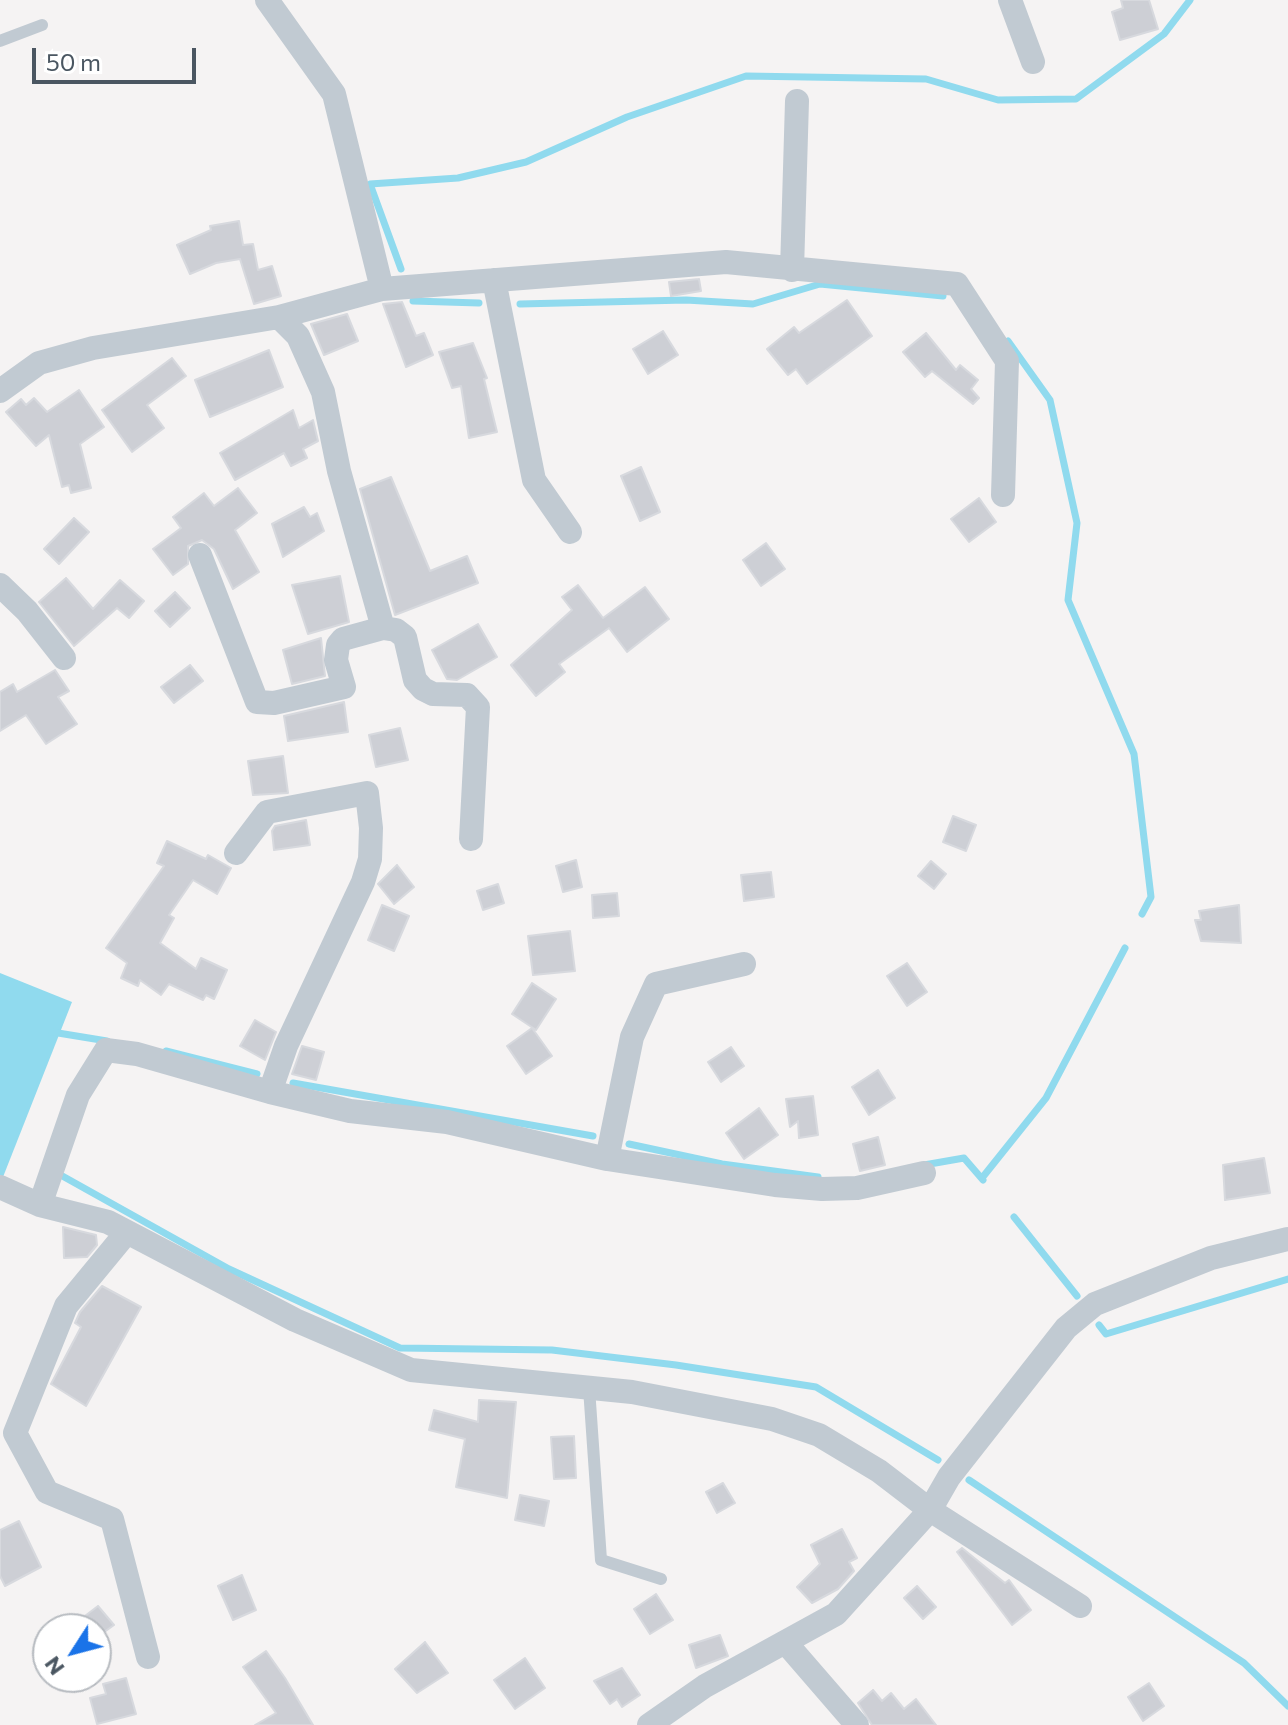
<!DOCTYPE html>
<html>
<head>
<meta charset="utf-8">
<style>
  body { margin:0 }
  #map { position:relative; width:1288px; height:1725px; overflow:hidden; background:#f5f3f3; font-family:Commissioner,sans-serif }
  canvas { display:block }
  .north { position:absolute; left:32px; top:1613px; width:80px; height:80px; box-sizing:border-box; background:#fff; border:2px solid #b7bbc0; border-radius:50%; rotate:234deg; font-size:22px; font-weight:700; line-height:32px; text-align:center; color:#4a5661 }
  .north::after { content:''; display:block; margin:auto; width:28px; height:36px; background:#1a73e8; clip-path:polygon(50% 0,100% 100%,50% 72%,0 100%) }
  .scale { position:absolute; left:32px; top:48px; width:164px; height:36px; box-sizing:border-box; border:4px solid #4a5661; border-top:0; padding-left:10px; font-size:24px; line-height:28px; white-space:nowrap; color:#4a5661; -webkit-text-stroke:6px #fff; paint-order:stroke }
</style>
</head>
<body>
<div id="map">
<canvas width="1288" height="1725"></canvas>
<div class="north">N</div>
<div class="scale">50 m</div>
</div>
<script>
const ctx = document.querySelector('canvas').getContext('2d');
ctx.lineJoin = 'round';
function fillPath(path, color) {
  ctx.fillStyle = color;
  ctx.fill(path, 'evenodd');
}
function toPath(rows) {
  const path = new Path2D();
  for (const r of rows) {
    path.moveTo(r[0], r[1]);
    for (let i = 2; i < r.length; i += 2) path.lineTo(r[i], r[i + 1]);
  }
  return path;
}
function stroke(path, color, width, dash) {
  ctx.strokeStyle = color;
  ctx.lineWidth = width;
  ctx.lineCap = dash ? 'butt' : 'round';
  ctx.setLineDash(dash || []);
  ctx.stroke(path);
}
const water = toPath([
  [0,973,72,1002,3,1177,0,1175]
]);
const stream = toPath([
  [401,269,370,184,458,178,526,162,627,117,746,76,926,79,998,100,1076,99,1164,34,1190,0],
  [413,301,479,303],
  [520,304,686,300,753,304,820,284,943,296],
  [1008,341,1050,400,1077,523,1068,600,1134,754,1151,897,1142,914],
  [52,1032,107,1041],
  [166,1051,257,1074],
  [293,1083,593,1136],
  [629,1144,722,1164,818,1177],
  [924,1165,964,1158,983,1180],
  [57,1173,229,1269,400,1348,552,1350,676,1365,816,1387,938,1460],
  [982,1178,1046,1098,1125,948],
  [1014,1217,1077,1296],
  [1099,1325,1106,1334,1288,1279],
  [969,1480,1244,1663,1288,1706]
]);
const building = toPath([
  [1121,0,1149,0,1158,29,1120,40,1112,12,1123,8,1121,0],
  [239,221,243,245,253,244,258,270,272,266,281,296,254,304,240,259,216,263,190,274,177,245,211,230,210,226,239,221],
  [699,279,701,291,671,296,669,282,699,279],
  [847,300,872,336,807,384,796,369,788,375,767,349,794,327,799,333,847,300],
  [402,302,416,336,424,333,433,355,406,367,383,304,402,302],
  [347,314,358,341,324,355,311,324,347,314],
  [663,331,678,355,648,374,633,349,663,331],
  [926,333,956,370,960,365,978,380,971,389,979,398,973,404,932,371,925,377,903,352,926,333],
  [473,343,487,378,484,379,497,432,469,438,461,386,452,388,439,352,473,343],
  [269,350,283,387,210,417,195,380,269,350],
  [172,358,186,376,147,405,164,428,132,452,102,410,172,358],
  [79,390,104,427,80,444,91,488,71,493,69,485,62,487,49,435,36,446,6,412,21,399,26,405,34,398,47,412,79,390],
  [293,410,299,428,313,420,318,441,303,449,307,458,291,466,284,453,235,480,220,453,293,410],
  [641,467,660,512,640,521,621,476,641,467],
  [391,477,430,571,467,556,478,583,395,615,360,489,391,477],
  [238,488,257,513,235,530,259,572,233,589,214,549,202,540,188,546,188,564,173,575,153,549,181,528,173,517,204,493,214,506,238,488],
  [979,498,996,522,969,542,951,519,979,498],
  [304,507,310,517,317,513,324,531,283,557,272,524,304,507],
  [74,518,89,532,59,564,44,549,74,518],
  [766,543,785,569,761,586,743,560,766,543],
  [340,576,349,622,308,634,292,585,340,576],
  [66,578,93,609,120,580,144,601,129,618,117,608,74,646,39,602,66,578],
  [578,585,603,618,645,587,669,619,627,652,609,628,559,664,565,672,536,696,511,665,572,610,562,597,578,585],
  [175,592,190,608,170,627,155,611,175,592],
  [478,624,497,657,457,680,447,679,432,650,478,624],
  [321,638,325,676,292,684,283,650,321,638],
  [190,665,203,681,174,703,161,687,190,665],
  [55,670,69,691,58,697,77,724,46,744,26,715,0,731,0,692,13,684,17,692,55,670],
  [344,702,348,732,288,741,284,716,344,702],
  [400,728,408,760,376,767,369,735,400,728],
  [283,756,288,793,253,795,248,761,283,756],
  [953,816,976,825,966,851,943,842,953,816],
  [306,820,310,845,274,850,272,831,275,826,306,820],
  [167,841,206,859,208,855,231,868,217,894,193,880,169,915,174,918,160,943,196,969,201,958,227,970,214,999,206,995,203,1000,169,984,161,995,140,980,138,986,121,978,127,963,106,948,164,866,157,863,167,841],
  [576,860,582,887,563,892,556,866,576,860],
  [931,861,946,874,934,889,918,876,931,861],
  [397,865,414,887,394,904,378,884,397,865],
  [771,872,774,897,744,901,741,875,771,872],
  [498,884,504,903,483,910,477,891,498,884],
  [617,893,619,916,593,918,592,895,617,893],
  [382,905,409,916,394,951,368,940,382,905],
  [1239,905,1241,943,1201,941,1195,920,1201,920,1199,911,1239,905],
  [570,931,575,971,533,975,528,936,570,931],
  [907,963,927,992,907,1006,887,976,907,963],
  [532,983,556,999,536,1030,512,1014,532,983],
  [255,1020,276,1032,265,1060,240,1046,255,1020],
  [532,1028,552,1056,526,1074,507,1046,532,1028],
  [302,1046,324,1052,316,1080,292,1074,302,1046],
  [731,1047,744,1066,721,1082,708,1062,731,1047],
  [878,1070,895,1098,869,1115,852,1087,878,1070],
  [813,1096,818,1135,799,1138,798,1121,790,1127,786,1099,813,1096],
  [759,1108,778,1135,744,1159,726,1133,759,1108],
  [878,1137,885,1165,860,1171,853,1144,878,1137],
  [1264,1158,1270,1193,1225,1200,1223,1165,1264,1158],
  [63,1227,96,1235,97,1245,87,1257,64,1258,63,1227],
  [102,1286,141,1307,86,1406,51,1384,81,1327,75,1323,80,1312,102,1286],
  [479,1400,516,1402,507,1498,456,1487,465,1439,429,1430,434,1410,478,1422,479,1400],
  [574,1436,576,1478,554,1479,551,1437,574,1436],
  [723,1483,735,1503,717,1513,706,1492,723,1483],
  [520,1495,549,1501,544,1526,515,1520,520,1495],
  [19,1521,41,1567,5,1586,0,1576,0,1530,19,1521],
  [842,1529,857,1558,849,1562,854,1571,838,1589,812,1603,797,1587,820,1564,811,1545,842,1529],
  [962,1548,1005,1583,1009,1580,1031,1610,1012,1625,957,1552,962,1548],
  [242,1575,256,1610,233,1620,218,1586,242,1575],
  [917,1586,936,1607,923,1619,904,1598,917,1586],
  [656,1594,673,1620,650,1634,634,1609,656,1594],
  [98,1606,114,1625,96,1638,96,1629,89,1629,81,1619,98,1606],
  [720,1635,728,1656,696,1668,689,1645,720,1635],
  [425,1642,448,1673,417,1693,395,1669,425,1642],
  [266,1651,285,1678,313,1725,255,1725,276,1713,243,1667,266,1651],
  [525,1658,545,1688,515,1709,494,1680,525,1658],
  [622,1668,640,1695,622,1707,617,1699,610,1704,594,1681,622,1668],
  [126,1678,136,1714,97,1724,90,1698,106,1694,103,1684,126,1678],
  [1149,1683,1164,1706,1143,1721,1128,1697,1149,1683],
  [873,1690,882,1701,891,1693,904,1709,916,1699,936,1725,872,1725,858,1703,873,1690]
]);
const lane = toPath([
  [0,41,42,25],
  [589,1388,601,1560,661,1579]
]);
const street = toPath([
  [267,0,334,94,382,289],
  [1010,0,1033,62],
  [792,270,797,101],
  [494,280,534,480,570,532],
  [279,317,382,289,726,262,957,284,1007,361,1003,495],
  [0,391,39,363,93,348,279,317,298,336,323,392,339,471,383,628,343,639,338,645,336,660,344,687,274,703,257,702,200,555],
  [0,585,27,611,64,658],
  [383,628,396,630,405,637,415,680,423,689,433,694,467,695,478,707,471,839],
  [236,853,267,812,367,793,371,828,370,859,363,882,286,1046,270,1092,350,1111,447,1122,607,1159,775,1185,822,1189,857,1188,924,1173],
  [607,1159,632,1037,656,984,744,964],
  [0,1187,40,1205,108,1222,295,1320,411,1370,632,1392,772,1419,819,1435,879,1471,930,1510,1080,1606],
  [40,1205,78,1095,106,1050,137,1054,270,1092],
  [127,1232,66,1306,15,1433,47,1492,112,1519,148,1657],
  [786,1643,857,1725],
  [649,1725,705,1686,836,1614,930,1510,949,1477,1066,1328,1095,1304,1211,1258,1288,1239]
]);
fillPath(water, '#90daee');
stroke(stream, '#90daee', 7);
fillPath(building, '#cdcfd5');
stroke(building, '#d7d9de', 2);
stroke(lane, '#c1cad2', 12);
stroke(street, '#c1cad2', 24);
</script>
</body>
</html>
